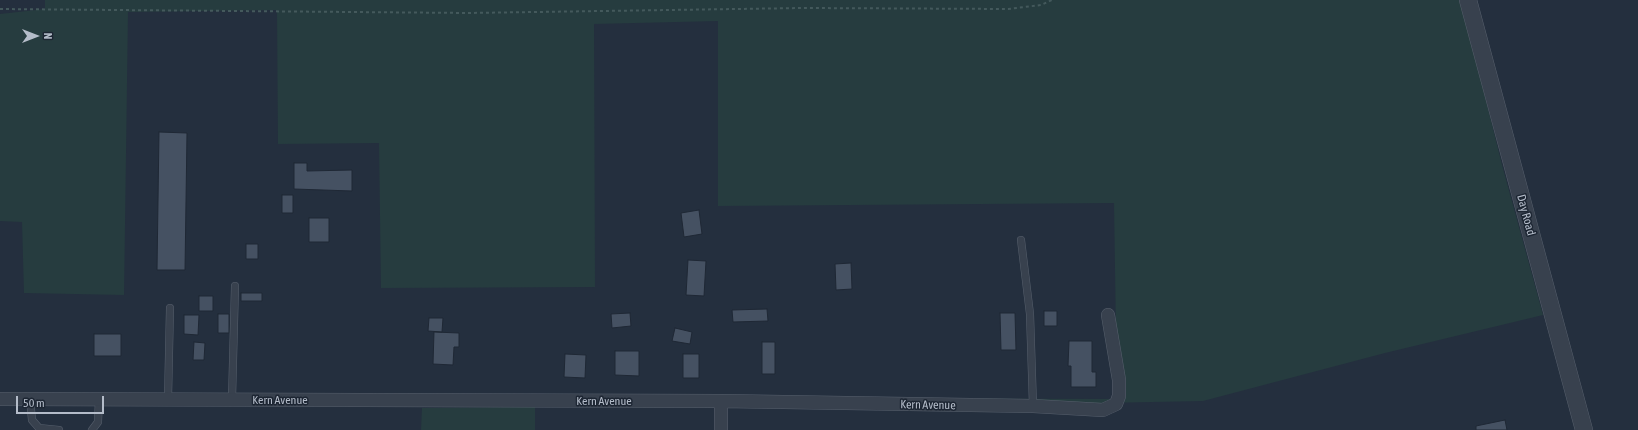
<!DOCTYPE html>
<html>
<head>
<meta charset="utf-8">
<style>
  body { margin:0 }
  #map { position:relative; width:1638px; height:430px; overflow:hidden; background:#242f3e; font-family:"Asap Condensed",sans-serif }
  canvas { display:block }
  .north { position:absolute; left:16px; top:16px; width:40px; height:40px; -webkit-text-stroke:3px #1d2633; paint-order:stroke; rotate:90deg; font-size:11px; font-weight:700; line-height:16px; text-align:center; color:#b4bcc9 }
  .north::after { content:''; display:block; margin:auto; width:14px; height:18px; background:#b4bcc9; clip-path:polygon(50% 0,100% 100%,50% 72%,0 100%) }
  .scale { position:absolute; left:16px; top:396px; width:88px; height:18px; box-sizing:border-box; border:2px solid #b4bcc9; border-top:0; padding-left:5px; font-size:12px; line-height:14px; white-space:nowrap; color:#b4bcc9; -webkit-text-stroke:3px #1d2633; paint-order:stroke }
</style>
</head>
<body>
<div id="map">
<canvas width="1638" height="430"></canvas>
<div class="north">N</div>
<div class="scale">50 m</div>
</div>
<script>
const ctx = document.querySelector('canvas').getContext('2d');
ctx.lineJoin = 'round';
function fillPath(path, color) {
  ctx.fillStyle = color;
  ctx.fill(path, 'evenodd');
}
function toPath(rows) {
  const path = new Path2D();
  for (const r of rows) {
    path.moveTo(r[0], r[1]);
    for (let i = 2; i < r.length; i += 2) path.lineTo(r[i], r[i + 1]);
  }
  return path;
}
function stroke(path, color, width, dash) {
  ctx.strokeStyle = color;
  ctx.lineWidth = width;
  ctx.lineCap = dash ? 'butt' : 'round';
  ctx.setLineDash(dash || []);
  ctx.stroke(path);
}
function label(font, color, halo, rows, align = 'center') {
  ctx.font = font + ' "Asap Condensed",sans-serif';
  ctx.lineWidth = 3;
  ctx.setLineDash([]);
  ctx.textBaseline = 'middle';
  ctx.strokeStyle = halo;
  ctx.fillStyle = color;
  for (const [text, x, y, turn = 0] of rows) {
    ctx.save();
    ctx.translate(x, y);
    ctx.rotate((+turn || 0) * Math.PI / 180);
    ctx.textAlign = isNaN(turn) ? turn : align;
    if (halo) ctx.strokeText(text, 0, 0);
    ctx.fillText(text, 0, 0);
    ctx.restore();
  }
}
const green = toPath([
  [45,0,1461,0,1502,165,1543,315,1385,353,1203,401,1052,404,720,398,1117,399,1114,203,718,206,718,21,594,24,595,287,381,288,379,143,278,144,277,10,128,12,124,295,24,293,22,222,0,221,0,14,45,9],
  [535,407,535,430,421,430,422,408]
]);
const building = toPath([
  [159,132,187,133,185,270,157,270,159,132],
  [294,163,307,163,307,171,352,170,352,191,294,189,294,163],
  [282,195,293,195,293,213,282,213,282,195],
  [699,210,702,234,684,237,681,213,699,210],
  [309,218,329,218,329,242,309,242,309,218],
  [246,244,258,244,258,259,246,259,246,244],
  [688,260,706,261,704,296,686,295,688,260],
  [851,263,852,289,836,290,835,264,851,263],
  [241,293,262,293,262,301,241,301,241,293],
  [199,296,213,296,213,311,199,311,199,296],
  [767,309,768,321,733,322,732,310,767,309],
  [1044,311,1057,311,1057,326,1044,326,1044,311],
  [630,313,631,326,612,328,611,314,630,313],
  [1000,313,1015,313,1016,350,1001,350,1000,313],
  [218,314,229,314,229,333,218,333,218,314],
  [184,315,199,315,198,335,184,334,184,315],
  [429,318,443,318,442,332,428,331,429,318],
  [675,328,692,332,690,344,672,341,675,328],
  [434,332,459,333,459,347,454,347,453,365,433,364,434,332],
  [94,334,121,334,121,356,94,356,94,334],
  [1069,341,1092,341,1092,372,1096,372,1096,387,1071,387,1071,366,1068,366,1069,341],
  [194,342,205,343,204,360,193,360,194,342],
  [762,342,775,342,775,374,762,374,762,342],
  [615,351,639,351,639,376,615,375,615,351],
  [565,354,586,355,585,378,564,377,565,354],
  [683,354,699,354,699,378,683,378,683,354],
  [1505,420,1507,430,1476,430,1476,426,1505,420]
]);
const path = toPath([
  [0,9,468,13,803,8,1008,9,1041,5,1052,0]
]);
const service = toPath([
  [1021,240,1030,314,1033,406],
  [30,399,32,420,39,428,59,430],
  [168,399,170,308],
  [232,399,235,286],
  [92,430,98,422,99,399]
]);
const minor = toPath([
  [0,399,721,401,1033,406,1103,410,1116,404,1119,396,1119,380,1108,315],
  [721,401,721,430]
]);
const tertiary = toPath([
  [1468,0,1584,430]
]);
const streetNames = [
  ["Day Road",1526,215,75],
  ["Kern Avenue",280,400],
  ["Kern Avenue",604,401],
  ["Kern Avenue",928,405,1]
];
fillPath(green, '#263c3f');
fillPath(building, '#455162');
stroke(building, '#1f2835', 1);
stroke(service, '#565f6c', 8);
stroke(minor, '#565f6c', 14);
stroke(tertiary, '#565f6c', 18);
stroke(path, '#44595c', 2, [3, 3]);
stroke(service, '#38414e', 7);
stroke(minor, '#38414e', 13);
stroke(tertiary, '#38414e', 17);
label('12px', '#b4bcc9', '#1d2633', streetNames);
</script>
</body>
</html>
